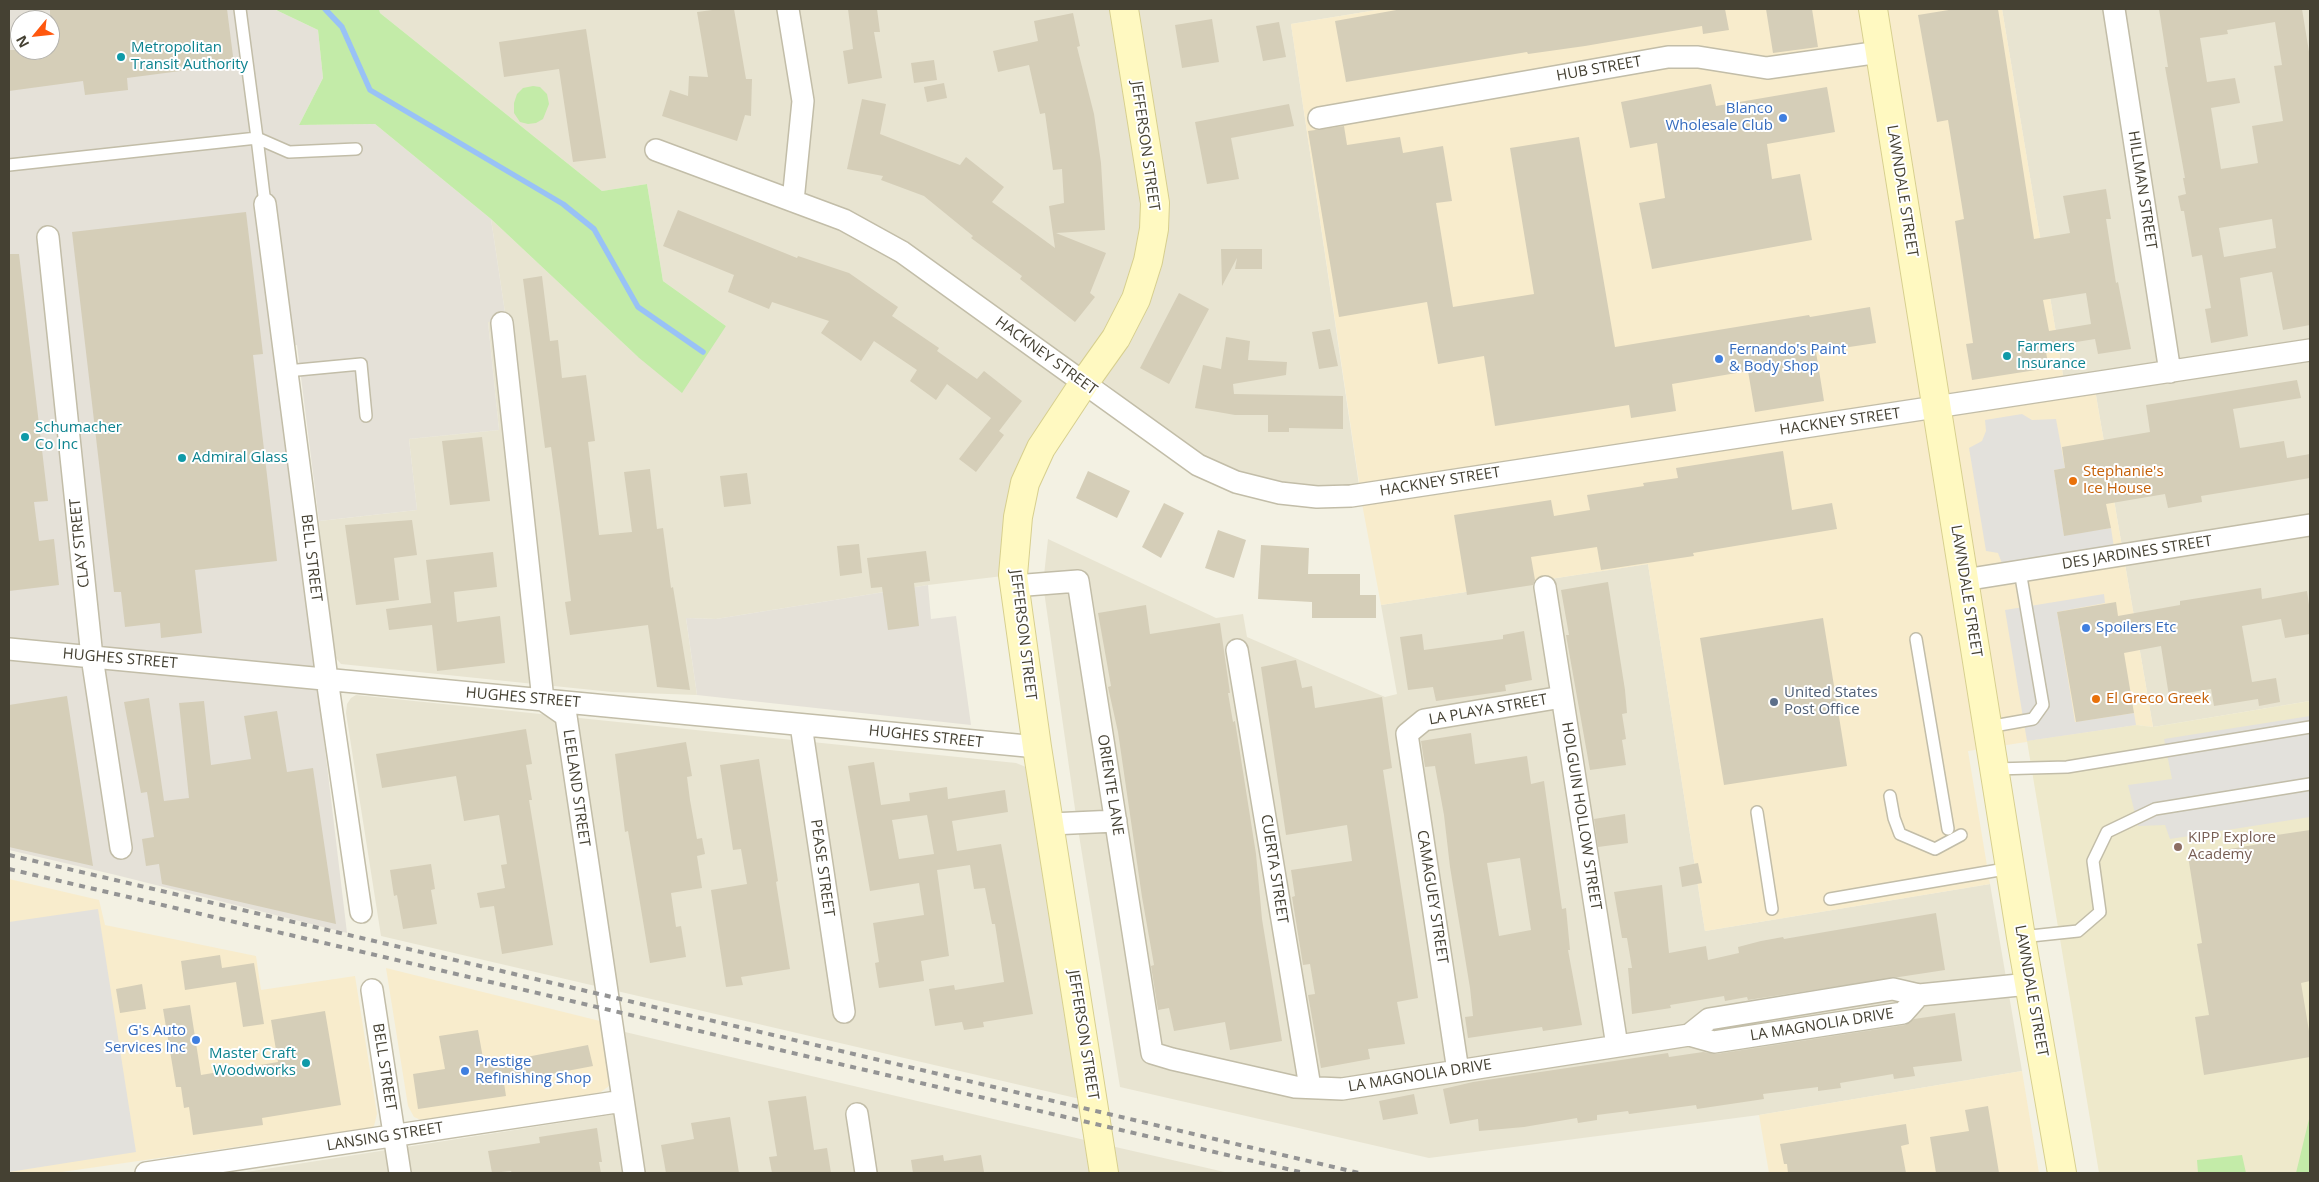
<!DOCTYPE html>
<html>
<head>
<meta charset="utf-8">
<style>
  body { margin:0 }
  #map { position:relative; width:2319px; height:1182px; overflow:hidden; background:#f3f1e3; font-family:"Open Sans",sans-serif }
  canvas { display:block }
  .frame { position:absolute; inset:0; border:10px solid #454133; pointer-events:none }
  .north { position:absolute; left:10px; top:10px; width:50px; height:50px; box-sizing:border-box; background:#fff; border:1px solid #b5b3ad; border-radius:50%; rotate:242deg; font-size:14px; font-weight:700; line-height:20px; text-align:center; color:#454133 }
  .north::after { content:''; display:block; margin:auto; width:18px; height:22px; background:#ff570e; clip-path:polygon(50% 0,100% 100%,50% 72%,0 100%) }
</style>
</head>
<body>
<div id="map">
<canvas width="2319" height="1182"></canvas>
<div class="frame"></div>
<div class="north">N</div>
</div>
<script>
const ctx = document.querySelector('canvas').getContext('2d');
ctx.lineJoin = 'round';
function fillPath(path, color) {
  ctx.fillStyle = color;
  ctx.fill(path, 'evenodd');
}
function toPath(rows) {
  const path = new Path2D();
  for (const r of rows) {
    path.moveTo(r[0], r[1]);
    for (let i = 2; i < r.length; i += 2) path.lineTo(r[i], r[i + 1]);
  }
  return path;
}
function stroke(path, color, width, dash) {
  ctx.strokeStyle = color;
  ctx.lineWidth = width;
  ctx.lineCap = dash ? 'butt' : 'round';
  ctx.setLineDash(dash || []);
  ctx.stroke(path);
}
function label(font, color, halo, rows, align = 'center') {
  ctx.font = font + ' "Open Sans",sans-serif';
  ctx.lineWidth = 4;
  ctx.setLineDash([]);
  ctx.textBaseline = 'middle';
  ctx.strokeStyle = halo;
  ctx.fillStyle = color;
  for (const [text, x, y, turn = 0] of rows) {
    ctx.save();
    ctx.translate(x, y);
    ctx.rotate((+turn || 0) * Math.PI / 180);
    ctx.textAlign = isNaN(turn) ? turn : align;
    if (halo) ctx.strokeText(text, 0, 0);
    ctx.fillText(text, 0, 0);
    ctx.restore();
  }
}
const residential = toPath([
  [379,9,1383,9,1291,24,1359,485,1335,488,1284,484,1230,469,1201,454,1132,404,1084,366,1007,513,1002,546,1003,576,928,585,716,619,686,618,697,695,612,692,341,664,334,656,331,646,319,521,417,510,409,439,499,430,488,321,506,319,491,219,638,357,726,326,663,281,647,184,602,191,380,13],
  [2002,9,2310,9,2310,701,2153,727,2093,378,2064,381],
  [1048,539,1216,618,1243,614,1247,637,1385,697,1397,694,1381,605,1648,564,1705,931,1990,884,2022,1071,1759,1115,1429,1158,1120,1087,1077,823,1043,584],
  [356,695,1016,763,1026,767,1080,1099,381,936,346,713,347,704,351,698],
  [625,1032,1002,1121,1229,1173,240,1173,636,1111]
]);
const commercial = toPath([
  [1383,9,2002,9,2064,381,2093,378,2153,727,2136,725,1968,751,1990,884,1705,931,1648,564,1381,605,1363,509,1291,24],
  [9,879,99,900,105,925,256,956,261,990,355,976,377,1114,374,1126,366,1131,284,1140,55,1173,9,1173],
  [386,968,600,1021,610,1077,609,1086,601,1092,590,1095,421,1120,414,1117,408,1106],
  [2022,1071,2039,1173,1769,1173,1759,1115]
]);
const industrial = toPath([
  [9,9,274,9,318,30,323,78,299,125,375,124,491,219,506,319,488,322,499,430,409,439,417,510,319,521,297,345,277,347,347,933,116,875,9,850],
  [20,20,50,20,50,50,20,50],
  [928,585,931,619,956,616,971,725,697,695,686,618,716,619]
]);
const education = toPath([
  [2310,701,2310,1173,2099,1173,2027,741,2136,725,2153,727]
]);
const green = toPath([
  [274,9,379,9,380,13,602,191,647,184,663,281,726,326,682,393,638,357,491,219,375,124,299,125,323,78,318,30],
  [533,86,540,87,547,94,549,104,543,119,536,123,528,124,520,122,514,113,514,103,517,94,523,88],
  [2310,1115,2310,1173,2296,1173],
  [2242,1155,2246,1173,2198,1173,2197,1160]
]);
const parking = toPath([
  [2022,414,2032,420,2056,419,2065,468,2054,470,2064,535,2111,528,2114,548,2003,566,1998,553,1986,551,1969,448,1982,441,1986,431,1985,420],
  [2104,594,2105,603,2057,612,2075,722,2134,713,2136,725,2027,741,2005,610],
  [2310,716,2310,817,2170,839,2165,825,2138,826,2128,785,2172,779,2164,739],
  [98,909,136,1152,9,1172,9,922]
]);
const stream = toPath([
  [325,9,342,27,370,90,563,204,594,229,638,307,703,352]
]);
const building = toPath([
  [50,9,227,9,234,64,127,78,128,90,85,95,83,81,9,91,9,50,50,50],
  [720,9,734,9,746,79,752,79,751,116,745,115,737,141,662,116,670,90,688,96,689,76,708,77,697,12],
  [848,9,877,9,880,32,874,32,882,78,848,84,843,51,853,49],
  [1402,9,1725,9,1729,30,1703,34,1702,26,1585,46,1528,54,1527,52,1346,82,1335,21],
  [1766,9,1812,9,1818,47,1773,53],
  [1955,9,1998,9,2034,239,2070,233,2063,196,2106,189,2111,219,2106,219,2116,283,2118,282,2131,349,2098,354,2095,339,2045,347,2049,368,1972,380,1966,344,1973,343,1955,221,1964,219,1948,120,1937,122,1918,15],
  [2086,293,2091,324,2049,331,2043,300],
  [2159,9,2302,9,2310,58,2310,325,2283,330,2272,272,2240,278,2248,336,2211,343,2205,309,2211,308,2202,255,2192,257,2184,211,2181,211,2178,196,2186,194,2183,178,2185,178,2165,67,2168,67],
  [2275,22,2282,65,2274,66,2283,121,2252,126,2258,163,2221,169,2211,108,2240,103,2235,78,2207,82,2200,38,2228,34,2227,30],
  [2272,219,2276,248,2224,257,2219,228],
  [1073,13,1080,46,1077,47,1094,114,1101,163,1105,230,1056,233,1106,253,1090,293,1095,297,1075,322,1020,279,1022,276,971,238,973,236,924,196,881,180,883,176,847,169,862,99,886,104,880,134,960,165,966,157,1004,187,992,202,1055,248,1049,206,1064,203,1062,169,1053,170,1045,113,1040,114,1029,65,998,72,993,51,1038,41,1034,21],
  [1212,19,1219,62,1182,68,1175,25],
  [1279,22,1286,57,1263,61,1256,26],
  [586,29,606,158,573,162,559,69,504,77,499,42],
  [934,60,937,80,914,83,911,63],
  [944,83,947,98,927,102,924,87],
  [1711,84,1716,106,1827,87,1835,132,1767,144,1772,179,1800,174,1812,240,1652,269,1639,203,1665,198,1657,143,1630,148,1621,102],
  [1289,104,1294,126,1231,138,1239,179,1207,184,1195,122],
  [1344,126,1347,145,1400,137,1403,153,1443,146,1452,201,1436,203,1453,307,1534,294,1510,148,1579,137,1615,347,1809,315,1810,317,1870,307,1876,343,1816,352,1824,401,1755,412,1748,371,1672,384,1676,411,1631,418,1629,405,1495,426,1484,356,1438,364,1427,302,1339,317,1308,131],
  [678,210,797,258,798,256,849,273,898,307,892,316,939,348,937,351,977,379,984,371,1022,401,999,431,1004,435,976,472,959,459,991,418,947,384,936,400,910,381,917,370,874,341,861,361,821,333,829,321,772,302,769,309,728,292,734,275,663,246],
  [246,212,263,354,253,355,277,561,195,570,202,633,161,638,160,623,125,627,121,592,114,592,72,232],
  [1221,249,1262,249,1262,269,1235,269,1237,258,1222,286],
  [9,254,19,254,48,501,34,502,39,541,54,539,59,585,9,591],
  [542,276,550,341,558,340,562,378,586,375,595,441,588,442,599,535,632,532,624,472,650,469,657,529,663,528,671,588,673,587,690,690,657,687,648,625,570,635,565,602,571,601,560,513,551,447,545,448,523,279],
  [1179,293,1209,309,1169,384,1140,368],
  [1330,329,1338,366,1319,369,1312,332],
  [1226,337,1250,341,1248,360,1287,362,1286,375,1233,384,1234,394,1343,396,1343,429,1289,428,1289,432,1268,432,1268,415,1235,415,1195,408,1203,365,1221,369],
  [2297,380,2301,398,2233,409,2240,448,2284,441,2287,458,2310,454,2310,478,2201,496,2202,502,2168,508,2165,494,2106,504,2111,528,2064,536,2054,470,2065,468,2062,447,2150,432,2146,405],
  [482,437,490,501,450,505,442,441],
  [1783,451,1792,510,1832,503,1837,529,1693,553,1694,556,1601,570,1597,547,1531,557,1535,580,1533,585,1467,595,1454,515,1551,500,1554,516,1590,510,1587,495,1644,486,1643,483,1678,478,1676,468],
  [1088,471,1130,491,1117,518,1076,498],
  [747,473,751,504,724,507,720,476],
  [1164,503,1184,513,1161,558,1142,547],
  [412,520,417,555,394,558,399,600,356,605,345,525],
  [1218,530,1246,540,1234,578,1205,568],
  [859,544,862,573,840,576,837,546],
  [1261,545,1309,548,1308,574,1360,574,1360,595,1376,595,1376,618,1312,618,1312,602,1258,599],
  [926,551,930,581,914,583,919,626,888,630,882,587,871,588,867,558],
  [493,552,497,587,454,592,457,622,500,616,505,663,437,671,432,625,389,630,386,609,431,603,426,560],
  [1608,582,1625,690,1627,713,1622,714,1626,739,1622,740,1626,765,1590,770,1566,635,1569,635,1561,590],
  [2261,588,2262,599,2307,591,2310,612,2310,634,2285,638,2281,619,2242,626,2252,682,2276,678,2280,702,2259,706,2258,699,2214,706,2211,689,2169,696,2161,646,2124,653,2134,713,2076,722,2057,612,2116,602,2118,616,2180,605,2180,601],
  [1146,605,1150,634,1220,623,1230,693,1228,693,1233,722,1235,721,1256,854,1262,919,1282,1041,1230,1050,1225,1022,1174,1031,1169,1008,1158,1010,1151,966,1154,965,1142,897,1118,732,1108,687,1111,686,1098,613],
  [1823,618,1847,766,1724,785,1700,638],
  [1524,631,1532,680,1505,685,1506,691,1436,701,1433,687,1408,690,1400,637,1422,634,1424,650,1503,639,1503,635],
  [1296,660,1302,688,1312,686,1315,708,1382,697,1392,768,1383,770,1417,991,1418,998,1397,1002,1405,1044,1368,1049,1370,1059,1321,1068,1308,995,1315,994,1310,964,1303,965,1292,897,1295,896,1291,870,1352,861,1347,825,1286,835,1261,667],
  [67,696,93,866,9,847,9,705],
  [149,698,164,801,189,798,179,703,204,701,211,765,251,759,244,716,277,711,287,772,313,768,336,924,162,884,159,864,146,866,142,839,154,837,147,792,141,793,124,702],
  [526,729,532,764,526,765,532,800,529,800,553,945,502,954,494,906,480,908,477,893,505,888,501,865,507,864,499,815,464,821,456,776,382,788,376,754],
  [1471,733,1475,764,1527,756,1531,784,1544,781,1562,909,1566,908,1570,950,1568,950,1582,1025,1543,1031,1542,1027,1468,1038,1465,1017,1473,1016,1470,988,1450,867,1444,815,1435,766,1425,767,1421,741],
  [1520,858,1531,930,1499,936,1487,863],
  [686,742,692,776,687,777,690,800,697,839,702,838,705,854,697,856,702,888,671,893,676,927,681,926,686,957,650,963,628,831,625,832,615,754],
  [759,759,778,881,776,882,790,969,741,977,743,985,726,987,711,890,747,884,741,849,733,850,720,765],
  [874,762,881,805,910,801,909,793,947,787,948,799,1005,790,1008,812,952,821,957,851,1001,844,1033,1014,983,1022,984,1027,964,1030,962,1022,935,1026,929,989,954,985,955,990,1004,982,995,924,992,924,985,888,974,889,970,865,937,870,949,956,921,961,924,981,879,988,875,963,879,962,873,923,924,915,919,883,870,891,848,766],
  [927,815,934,854,899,859,892,820],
  [1625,814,1628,843,1598,847,1594,819],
  [2310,830,2310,981,2301,983,2310,1037,2310,1057,2204,1075,2195,1017,2209,1015,2197,944,2202,943,2188,856,2271,842,2270,836],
  [1698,863,1702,883,1682,887,1679,867],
  [431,864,435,889,431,890,437,924,403,929,397,895,394,896,390,870],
  [1662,885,1669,953,1706,946,1708,960,1739,953,1738,947,1761,941,1783,937,1784,939,1936,913,1945,970,1748,1000,1747,997,1725,1001,1724,996,1670,1005,1671,1008,1632,1014,1628,968,1632,968,1627,938,1622,938,1614,892],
  [220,955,222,968,254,963,264,1024,243,1027,236,982,185,990,181,961],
  [142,984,146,1009,120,1013,116,989],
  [190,1005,201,1075,278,1062,271,1020,325,1011,341,1105,262,1118,263,1125,193,1135,189,1107,184,1108,181,1087,176,1087,163,1009],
  [1955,1013,1962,1061,1913,1067,1915,1076,1894,1079,1893,1074,1840,1083,1841,1088,1818,1091,1818,1087,1763,1094,1764,1099,1697,1109,1696,1105,1629,1114,1628,1111,1597,1115,1597,1120,1578,1123,1577,1118,1524,1127,1479,1131,1478,1119,1450,1124,1443,1089,1473,1082,1668,1053,1669,1057,1703,1052,1716,1054,1905,1025,1914,1019],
  [478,1030,484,1064,501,1062,588,1045,593,1066,504,1083,506,1096,418,1109,413,1074,445,1069,439,1036],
  [1414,1094,1418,1114,1383,1120,1379,1101],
  [806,1096,814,1150,827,1148,831,1173,772,1173,769,1157,777,1156,768,1101],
  [1988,1106,1999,1173,1936,1173,1930,1137,1969,1131,1965,1110],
  [730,1117,739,1173,666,1173,661,1145,694,1139,691,1123],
  [1906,1124,1909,1144,1901,1146,1906,1173,1788,1173,1787,1164,1784,1164,1780,1144],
  [597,1128,602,1162,599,1162,601,1173,512,1173,511,1171,492,1173,488,1151,540,1143,539,1137],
  [943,1155,944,1161,981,1155,984,1172,913,1173,911,1160]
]);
const lane = toPath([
  [240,9,257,138,289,152,356,149],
  [9,165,257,138,265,204],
  [287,371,361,364,366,416],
  [1916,639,1948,829],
  [1988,727,2033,719,2043,705,2020,571],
  [1995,769,2067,767,2310,727],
  [1890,796,1894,818,1900,834,1935,849,1961,835],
  [1757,812,1772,909],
  [1830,899,2011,868],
  [2021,937,2078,931,2100,912,2093,861,2107,832,2155,809,2310,784]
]);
const street = toPath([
  [788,9,803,101,793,201],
  [2114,9,2170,372],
  [1319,118,1668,57,1698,57,1767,68,1880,52],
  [656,150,844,220,902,252,1198,465,1236,482,1280,493,1317,497,1351,496,2310,350],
  [265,204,327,679,361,912],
  [48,237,92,657,121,848],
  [502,323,543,700,566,716,634,1173],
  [1964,580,2310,525],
  [1014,586,1078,581,1152,1053,1172,1059,1295,1087,1342,1089,1689,1035],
  [1545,587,1617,1046],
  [9,649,1037,747],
  [1237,650,1310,1087],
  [801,725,844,1012],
  [1051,824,1116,821],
  [372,990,400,1173],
  [1919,995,1903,1013,1714,1042,1689,1035,1709,1019,1893,989,1919,995,2029,984],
  [1458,1071,1407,734,1424,720,1562,697],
  [857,1114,866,1173],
  [146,1173,623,1101]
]);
const secondary = toPath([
  [1873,9,2021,937,2062,1173],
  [1104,1173,1037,747,1013,575,1018,517,1025,483,1041,448,1084,383,1116,338,1136,299,1148,261,1154,229,1155,203,1124,9]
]);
const rail = toPath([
  [9,855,1359,1173],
  [9,869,1304,1173]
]);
const markers = [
  [121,57,5,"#0f9aa8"],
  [1783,118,5,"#3f7fe0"],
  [2007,356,5,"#0f9aa8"],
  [1719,359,5,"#3f7fe0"],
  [25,437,5,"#0f9aa8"],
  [182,458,5,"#0f9aa8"],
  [2073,481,5,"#e8710a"],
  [2086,628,5,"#3f7fe0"],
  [2096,699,5,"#e8710a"],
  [1774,702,5,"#5c6f8a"],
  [2178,847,5,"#8d6e63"],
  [196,1040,5,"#3f7fe0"],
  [306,1063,5,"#0f9aa8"],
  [465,1071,5,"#3f7fe0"]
];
const cultureNames = [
  ["Metropolitan",131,48],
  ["Transit Authority",131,65],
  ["Farmers",2017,347],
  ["Insurance",2017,364],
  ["Schumacher",35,428],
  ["Co Inc",35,445],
  ["Admiral Glass",192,458],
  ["Master Craft",296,1054,"right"],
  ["Woodworks",296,1071,"right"]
];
const streetNames = [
  ["HUB STREET",1599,69,-10],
  ["JEFFERSON STREET",1145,146,82],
  ["HILLMAN STREET",2142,190,81],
  ["LAWNDALE STREET",1902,191,81],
  ["HACKNEY STREET",1046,356,36],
  ["HACKNEY STREET",1840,422,-8],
  ["HACKNEY STREET",1440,482,-9],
  ["CLAY STREET",80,543,-96],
  ["DES JARDINES STREET",2137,553,-9],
  ["BELL STREET",311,558,83],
  ["LAWNDALE STREET",1966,591,81],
  ["JEFFERSON STREET",1023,635,83],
  ["HUGHES STREET",120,659,5],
  ["HUGHES STREET",523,698,5],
  ["LA PLAYA STREET",1488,710,-10],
  ["HUGHES STREET",926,737,6],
  ["ORIENTE LANE",1110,785,81],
  ["LEELAND STREET",576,788,82],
  ["HOLGUIN HOLLOW STREET",1581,816,81],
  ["PEASE STREET",822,868,82],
  ["CUERTA STREET",1274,869,81],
  ["CAMAGUEY STREET",1432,897,81],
  ["LAWNDALE STREET",2031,991,80],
  ["LA MAGNOLIA DRIVE",1822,1025,-9],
  ["JEFFERSON STREET",1083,1035,81],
  ["BELL STREET",384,1067,81],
  ["LA MAGNOLIA DRIVE",1420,1076,-9],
  ["LANSING STREET",385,1137,-9]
];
const shopNames = [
  ["Blanco",1773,109,"right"],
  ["Wholesale Club",1773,126,"right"],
  ["Fernando's Paint",1729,350],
  ["& Body Shop",1729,367],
  ["Spoilers Etc",2096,628],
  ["G's Auto",186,1031,"right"],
  ["Services Inc",186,1048,"right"],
  ["Prestige",475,1062],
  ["Refinishing Shop",475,1079]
];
const foodNames = [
  ["Stephanie's",2083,472],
  ["Ice House",2083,489],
  ["El Greco Greek",2106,699]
];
const serviceNames = [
  ["United States",1784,693],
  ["Post Office",1784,710]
];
const educationNames = [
  ["KIPP Explore",2188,838],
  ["Academy",2188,855]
];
fillPath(residential, '#e8e4d1');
fillPath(commercial, '#f8eccc');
fillPath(industrial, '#e5e1d8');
fillPath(education, '#eee9cb');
fillPath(green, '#c3eba8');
fillPath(parking, '#e3e1dc');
stroke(stream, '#99c2f6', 5.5);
fillPath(building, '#d5ceb8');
stroke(lane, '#c2bda8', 14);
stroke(street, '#c2bda8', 24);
stroke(secondary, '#d7cf8e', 30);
stroke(lane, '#fff', 11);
stroke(street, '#fff', 21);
stroke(secondary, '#fff9c1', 28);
stroke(rail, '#949494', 4, [6, 6]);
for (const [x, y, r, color] of markers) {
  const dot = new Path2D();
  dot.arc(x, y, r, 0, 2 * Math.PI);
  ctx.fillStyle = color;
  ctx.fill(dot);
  stroke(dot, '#fff', 2);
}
label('15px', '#0d838f', '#fff', cultureNames, 'left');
label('15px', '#454133', '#fff', streetNames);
label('15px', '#366cbe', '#fff', shopNames, 'left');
label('15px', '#c56008', '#fff', foodNames, 'left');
label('15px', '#4e5e75', '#fff', serviceNames, 'left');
label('15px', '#785e54', '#fff', educationNames, 'left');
</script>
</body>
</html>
